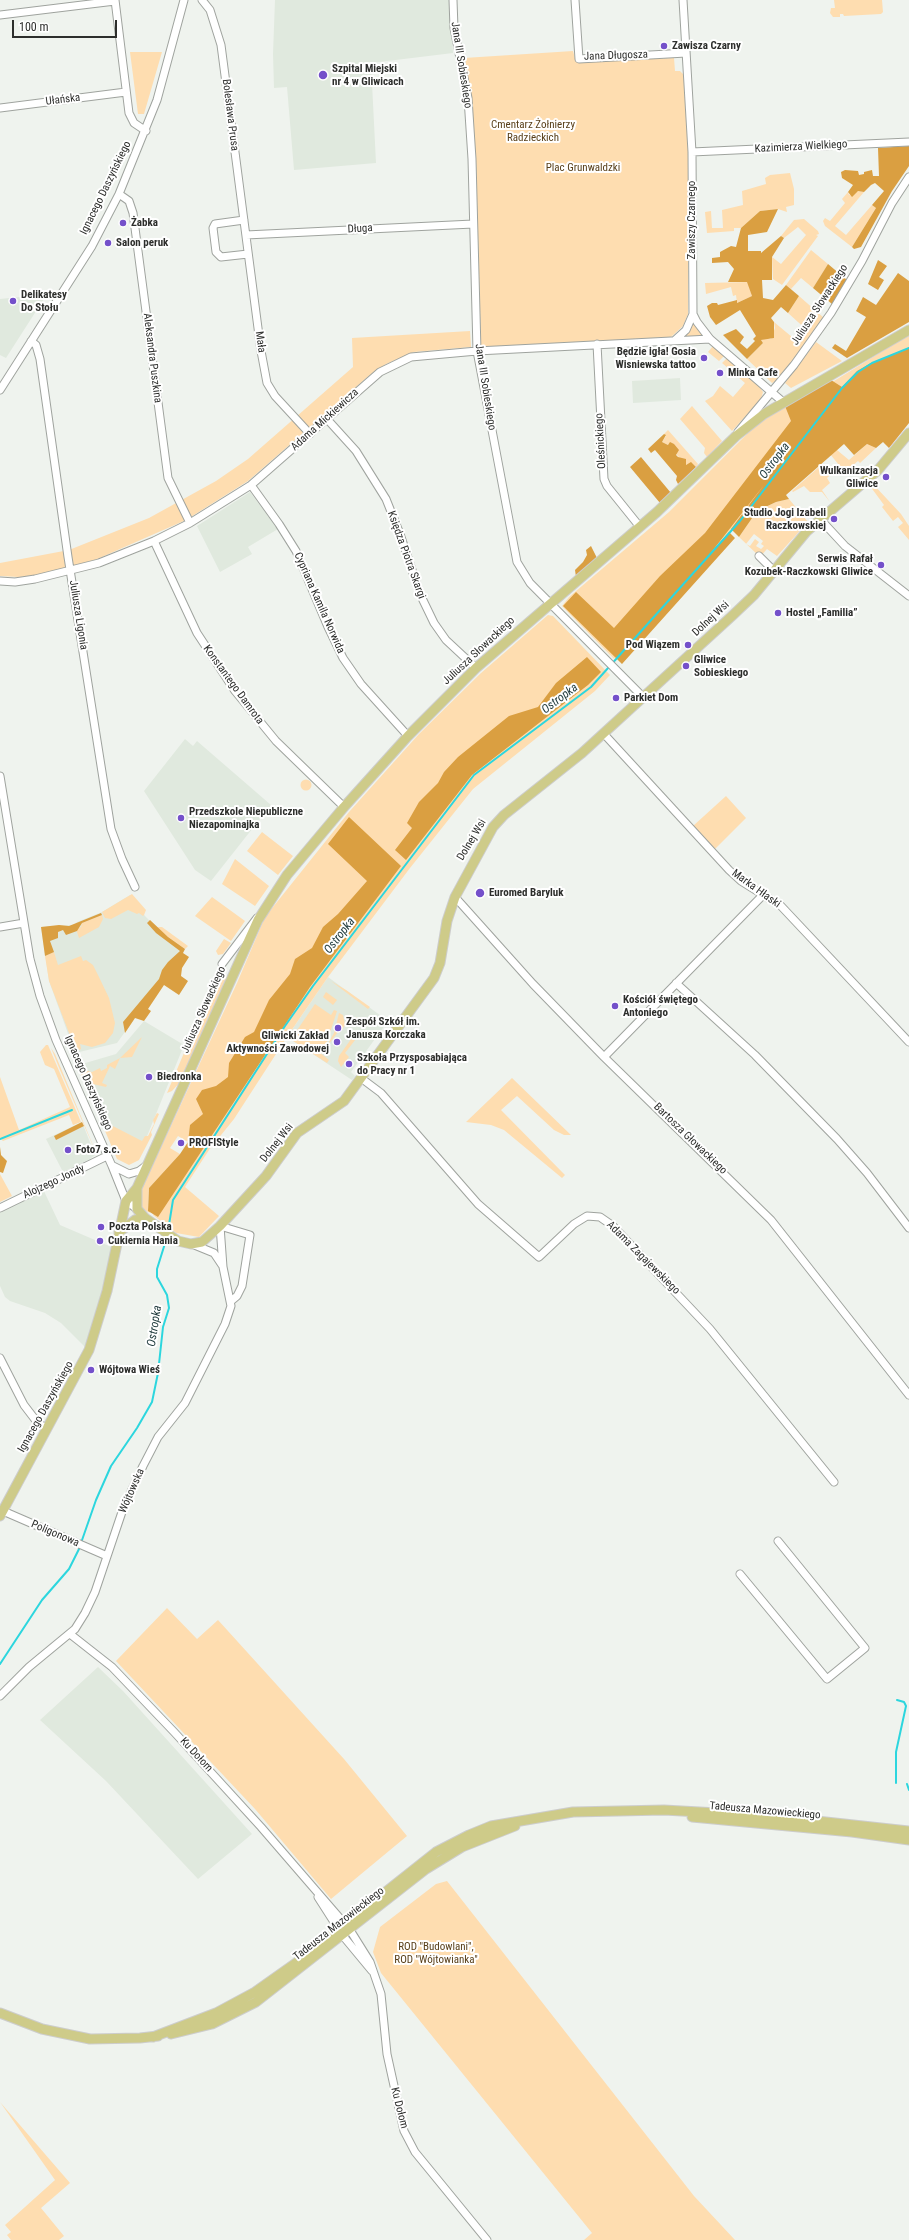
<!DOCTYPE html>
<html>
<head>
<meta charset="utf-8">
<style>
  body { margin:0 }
  #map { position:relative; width:909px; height:2240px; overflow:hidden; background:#eff3ee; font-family:"Roboto Condensed",sans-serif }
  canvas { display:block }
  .scale { position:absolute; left:12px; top:20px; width:105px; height:18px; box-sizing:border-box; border:2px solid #2d2e2c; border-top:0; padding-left:5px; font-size:12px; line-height:14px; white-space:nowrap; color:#2d2e2c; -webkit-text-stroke:3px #fff; paint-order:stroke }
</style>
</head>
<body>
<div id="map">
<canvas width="909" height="2240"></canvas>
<div class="scale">100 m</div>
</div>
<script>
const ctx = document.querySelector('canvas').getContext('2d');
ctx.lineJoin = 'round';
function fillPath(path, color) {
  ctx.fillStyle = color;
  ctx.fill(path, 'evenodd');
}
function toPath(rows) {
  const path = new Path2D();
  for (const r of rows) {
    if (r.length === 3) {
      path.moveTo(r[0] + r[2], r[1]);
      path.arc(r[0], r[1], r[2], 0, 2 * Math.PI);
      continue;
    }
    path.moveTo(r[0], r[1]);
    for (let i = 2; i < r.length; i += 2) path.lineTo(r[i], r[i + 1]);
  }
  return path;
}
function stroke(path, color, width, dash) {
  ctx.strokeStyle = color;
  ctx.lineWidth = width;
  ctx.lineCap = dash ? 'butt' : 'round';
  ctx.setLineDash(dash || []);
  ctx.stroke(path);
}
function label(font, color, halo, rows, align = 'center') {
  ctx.font = font + ' "Roboto Condensed",sans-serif';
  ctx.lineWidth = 4;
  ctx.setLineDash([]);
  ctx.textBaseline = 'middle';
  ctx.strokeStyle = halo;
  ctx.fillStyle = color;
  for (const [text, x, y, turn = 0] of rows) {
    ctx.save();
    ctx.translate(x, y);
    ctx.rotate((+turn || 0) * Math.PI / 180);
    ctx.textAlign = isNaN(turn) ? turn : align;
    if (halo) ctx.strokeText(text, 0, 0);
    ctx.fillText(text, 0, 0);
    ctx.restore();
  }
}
const built = toPath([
  [275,0,450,0,453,53,371,63,376,163,294,170,287,87,274,88,273,54],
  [47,294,6,358,0,355,0,299],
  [680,378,681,400,633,403,632,381],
  [250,492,278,529,248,547,252,554,220,572,197,526],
  [185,739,193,746,197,741,271,805,211,881,195,870,144,791],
  [130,895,145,916,160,931,185,949,117,1043,75,1053,49,981,41,927,74,925,77,922,102,912],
  [328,977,388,1021,351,1072,355,1076,352,1080,287,1037],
  [144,1021,184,1045,141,1151,123,1156,82,1064,116,1054],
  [82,1122,95,1155,90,1159,63,1172,46,1139],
  [42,1187,60,1225,116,1249,89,1351,61,1323,45,1313,10,1301,5,1297,0,1286,0,1208],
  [98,1667,123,1691,252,1834,198,1879,106,1781,40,1720]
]);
const green = toPath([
  [834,0,882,0,883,12,881,14,844,16,843,14,840,14,840,17,833,17,830,13,831,8,835,8],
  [573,51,576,62,674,58,675,71,680,71,685,76,689,153,688,314,683,326,671,337,481,347,476,160,470,90,464,58],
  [130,52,162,52,144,114,138,114],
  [790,173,794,189,794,205,786,207,787,212,778,209,760,211,741,228,734,228,734,231,707,233,705,212,711,211,712,228,723,228,722,210,743,205,742,191,766,184,765,178,770,175],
  [858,191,864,192,835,226,846,235,872,205,876,208,852,247,825,226,823,221,825,218,830,221,845,203,842,199,848,192,849,195],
  [804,219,818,231,819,234,816,235,818,236,782,285,773,279,772,257,781,264,806,235,798,227,784,238,781,236,794,220],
  [811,250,828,264,813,288,801,278,791,289,786,285],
  [748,282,752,296,737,303,736,295,733,296,731,287,706,294,705,283],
  [799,296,824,318,796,356,777,380,772,383,747,359,763,343,761,340,766,338,771,339,775,328,774,322,798,342,806,333,808,331,788,313],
  [693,322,703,335,703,336,685,337],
  [470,331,471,347,414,352,386,364,371,374,248,481,186,520,95,560,37,575,19,577,0,576,0,563,69,550,149,518,216,481,248,459,353,367,352,338],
  [909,335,909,348,871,363,808,426,737,523,614,659,562,606,569,597,669,512,753,428,785,406,834,381],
  [816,342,842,361,791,388,785,383],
  [713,346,724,356,719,361,708,352],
  [727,358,758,385,763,392,761,399,732,431,705,401,713,396,720,386,733,397,745,383,722,363],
  [692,406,722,441,707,457,704,453,705,448,680,419],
  [668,430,698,464,696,467,691,463,686,465,668,445,662,442,666,436,664,434],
  [813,433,844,443,837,450,849,460,867,444,876,448,860,463,858,461,852,466,854,469,847,475],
  [820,466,825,472,832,466,836,470,827,478,830,483,822,490,830,502,822,492,810,492,804,486,793,492,792,491],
  [873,484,901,514,909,526,909,540,898,527,903,523,898,517,893,521,882,507,884,505,870,486],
  [789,499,808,522,777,556,767,549,760,557,739,537,757,511,776,502],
  [754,534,763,541,761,544,764,546,761,549,756,546,759,542,755,539,750,546,746,544],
  [548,615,553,616,610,675,595,691,473,789,410,868,328,977,289,1034,293,1036,315,1004,331,1015,334,1010,337,1011,327,1042,319,1052,329,1060,327,1063,287,1037,234,1119,209,1150,185,1187,219,1216,199,1237,176,1233,153,1215,198,1143,189,1136,188,1142,178,1136,170,1148,180,1154,149,1188,148,1208,150,1213,141,1208,139,1195,237,983,265,917,349,812,419,734,481,673],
  [306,785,5.5],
  [726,796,746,818,715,849,693,826],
  [262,832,293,856,278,875,247,851],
  [235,859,269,886,255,906,222,884],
  [132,894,146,910,144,915,143,916,139,913,137,914,128,910,111,919,105,918,102,912],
  [212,897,245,921,231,941,195,916],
  [102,915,103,919,99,927,79,938,76,929,81,927,82,923],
  [159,927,162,927,188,946,185,949,168,937,157,928],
  [224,939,231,943,223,954,218,955,216,951],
  [54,952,58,965,81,956,83,961,86,960,93,965,98,975,109,998,115,1023,113,1033,105,1043,92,1047,80,1044,81,1049,76,1051,49,981,45,956],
  [225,974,227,978,182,1080,172,1091,167,1093,206,1001,221,975],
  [331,981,346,990,370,1007,368,1009],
  [326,992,337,1000,333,1005,323,997],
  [339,1013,343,1015,345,1025,342,1030,340,1029,323,1052,334,1033],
  [346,1015,354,1019,356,1017,359,1019,354,1026,347,1021],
  [357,1034,359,1035,345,1053,349,1057,341,1067,338,1061,339,1056,354,1035],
  [142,1037,132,1057,120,1058,115,1069,110,1066,102,1083,107,1085,106,1087,84,1082,79,1069,92,1072,100,1068,101,1071,107,1068,107,1065,120,1058],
  [46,1045,48,1045,81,1122,73,1125,69,1115,3,1141,0,1138,0,1077,19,1130,70,1107,54,1069,45,1065,40,1052],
  [51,1048,55,1054,97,1155,60,1070],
  [512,1078,571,1135,564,1135,554,1130,517,1096,501,1110,565,1175,562,1178,504,1130,491,1125,466,1122],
  [97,1094,101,1099,102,1112,107,1117,105,1122,142,1141,145,1136,148,1136,154,1124,153,1120,157,1113,159,1114,151,1132,152,1135,139,1160,129,1165,117,1159,91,1098],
  [0,1174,12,1196,0,1202],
  [167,1608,197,1639,218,1620,344,1759,407,1836,331,1899,255,1809,116,1661],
  [447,1881,694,2196,735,2240,584,2240,592,2233,381,1973,373,1952,380,1927,436,1884],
  [0,2102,70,2183,41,2208,64,2236,59,2240,11,2240,7,2235,11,2232,5,2225,55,2180]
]);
const forest = toPath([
  [909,146,909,166,892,191,861,247,854,249,852,247,876,208,872,205,884,191,875,183,871,185,864,192,858,191,852,197,848,192,853,185,842,178,841,172,845,170,858,171,859,175,864,174,864,172,872,170,873,176,879,176,878,148],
  [778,209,767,232,748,235,748,251,761,251,761,253,781,236,784,238,772,257,772,280,762,280,763,298,773,300,786,285,799,296,788,313,781,307,771,318,774,322,774,338,761,340,763,343,747,359,723,335,736,329,744,337,740,343,747,349,755,341,753,339,756,336,740,310,716,325,710,317,707,306,712,303,717,303,718,305,737,300,737,303,752,296,747,282,728,282,734,269,728,262,712,263,712,258,720,257,720,252,731,246,736,247,741,228,760,211],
  [878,260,887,266,879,277,884,280,878,290,868,284],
  [828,264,847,280,832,304,813,288],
  [898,273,909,281,909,322,847,358,832,348,835,344,846,351,866,317,856,311,863,297,876,305],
  [909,348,909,423,889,448,883,442,876,448,867,444,854,455,844,444,786,495,789,499,776,502,757,511,739,537,731,529,764,485,706,559,729,532,735,538,622,664,563,606,576,592,614,628,660,576,705,533,791,421,785,406,831,380,842,387,857,371,871,363],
  [664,434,666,435,662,442,668,445,670,442,674,444,679,450,676,455,678,457,686,459,686,465,691,462,696,467,678,484,676,480,677,476,655,450,651,453,648,449],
  [641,457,671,493,660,503,630,467],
  [591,546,597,558,576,577,575,570,583,562,587,555,586,550],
  [587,657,601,672,588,685,472,775,406,860,395,850,412,828,407,823,419,802,438,783,444,772,458,757,509,716,538,707,556,683],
  [349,817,401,866,310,987,158,1217,148,1211,149,1188,180,1154,188,1142,190,1125,203,1114,196,1099,202,1090,216,1086,228,1077,229,1063,245,1037,254,1032,269,1000,290,974,295,959,312,948,323,927,338,914,367,881,328,844],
  [101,913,102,915,82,923,77,931,66,935,63,930,58,932,58,938,50,941,54,952,45,956,41,927,59,925,69,926],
  [150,920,168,937,185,949,183,953,189,957,182,968,181,976,188,981,179,995,164,985,148,1009,151,1011,144,1021,135,1018,125,1033,123,1022,159,979,162,970,168,962,180,951,156,933,147,923],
  [82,1122,84,1126,56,1140,54,1136],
  [0,1147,1,1155,7,1161,3,1173,0,1172]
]);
const stream = toPath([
  [0,1139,72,1110],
  [168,1231,173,1200,285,1026,313,986,474,775,591,687,740,521,842,388,858,372,872,363,909,348],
  [81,1543,96,1500,111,1466,137,1428,152,1402,158,1373,163,1327,169,1308,167,1295,157,1277,157,1269,167,1237],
  [0,1664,42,1600,69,1569,80,1547],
  [896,1783,896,1752,906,1706,904,1702,897,1700],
  [907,1784,909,1790]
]);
const minor = toPath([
  [115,0,129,113,134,123,146,131],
  [202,0,210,10,221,45,261,351,267,383,275,396,310,434],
  [453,0,454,28,468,98,472,159,477,351,517,562,530,583,644,698],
  [575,0,579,59,686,53],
  [683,0,692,152,693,314,697,322,710,339,783,402],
  [0,15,115,1],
  [0,108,126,92],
  [692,152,909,142],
  [119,194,129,201,133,213,168,478,190,523],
  [244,220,215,224,213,228,216,252,221,257,248,254],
  [246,235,473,224],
  [675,340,686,330,693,314],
  [31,341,36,345,40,359,68,557,111,829,122,859,135,887],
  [597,344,604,479,607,486,640,527],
  [0,390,92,246,119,194,157,100,184,0],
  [327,419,356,451,386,499,400,534,420,594,434,623,446,640,476,668],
  [738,432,794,365,831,313,862,261,892,203,909,177],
  [251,485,279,524,296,551,328,627,343,658,361,684,408,736],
  [820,519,845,546,909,596],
  [154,541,197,633,235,691,276,741,344,807],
  [759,556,774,571],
  [0,581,15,582,35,579,99,563,154,541,190,523,251,485,380,372,411,357,477,351,710,339],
  [604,734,729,870,741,881,781,906,909,1042],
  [0,776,30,959,40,996,56,1040,112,1166,126,1201,137,1209],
  [455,897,533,984,604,1057,771,1220,909,1395],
  [0,927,24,923],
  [222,964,257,918],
  [676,983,755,1055,837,1139,867,1173,909,1228],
  [604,1057,764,894],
  [361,1078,381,1093,478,1204,539,1257,574,1224,587,1216,600,1217,613,1226,710,1329,834,1482],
  [113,1166,129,1174,139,1171,147,1165],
  [0,1208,107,1156],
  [192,1244,214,1253,222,1265],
  [0,1358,24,1405,37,1422,47,1429],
  [3,1511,107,1556],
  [740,1574,827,1679,865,1648,778,1541],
  [70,1634,112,1667,175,1733,261,1827,350,1930,370,1962,381,1994,387,2054,404,2131,415,2152,487,2240],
  [0,1696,29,1667,75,1629,85,1613,95,1592,123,1509,143,1466,158,1437,185,1403,225,1324,231,1306,223,1267,220,1226,250,1235,242,1286,237,1296,231,1301],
  [318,1897,343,1936,372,1971]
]);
const major = toPath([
  [137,1188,137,1209,145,1218,178,1241,191,1244,202,1242,220,1226,266,1176,297,1133,344,1101,434,978,440,963,447,921,455,897,493,827,504,815,582,753,733,615,754,595,807,531,878,470,909,433],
  [119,1232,135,1220,145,1218],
  [0,1516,89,1350,107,1291,126,1201,137,1188,258,920,287,875,344,807,408,736,476,668,657,512,736,436,764,414,909,330],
  [692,1817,852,1832,909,1840],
  [0,2013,42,2029,90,2039,140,2038,158,2036],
  [171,2034,212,2024,256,2002,426,1869,462,1847,515,1826],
  [153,2037,216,2013,255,1992,296,1963,436,1852,469,1835,491,1826,573,1812,664,1810,771,1816,909,1831]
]);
const markers = [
  [664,46,4,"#7450ca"],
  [323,75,5,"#7450ca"],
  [123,223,4,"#7450ca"],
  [108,243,4,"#7450ca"],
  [13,301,4,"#7450ca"],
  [704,358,4,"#7450ca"],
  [720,373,4,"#7450ca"],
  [886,477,4,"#7450ca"],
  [834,519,4,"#7450ca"],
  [881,565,4,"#7450ca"],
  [778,613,4,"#7450ca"],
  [688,645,4,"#7450ca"],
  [686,666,4,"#7450ca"],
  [616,698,4,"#7450ca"],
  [181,818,4,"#7450ca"],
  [480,893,5,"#7450ca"],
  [615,1006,4,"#7450ca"],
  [338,1028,4,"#7450ca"],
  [337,1042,4,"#7450ca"],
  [349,1064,4,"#7450ca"],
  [149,1077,4,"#7450ca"],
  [181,1143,4,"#7450ca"],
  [68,1150,4,"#7450ca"],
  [101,1227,4,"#7450ca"],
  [100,1241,4,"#7450ca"],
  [91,1370,4,"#7450ca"]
];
const poiNames = [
  ["Zawisza Czarny",672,46],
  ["Szpital Miejski",332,69],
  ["nr 4 w Gliwicach",332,82],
  ["Żabka",131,223],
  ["Salon peruk",116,243],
  ["Delikatesy",21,295],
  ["Do Stołu",21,308],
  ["Będzie igła! Gosia",696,352,"right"],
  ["Wisniewska tattoo",696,365,"right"],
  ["Minka Cafe",728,373],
  ["Wulkanizacja",878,471,"right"],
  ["Gliwice",878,484,"right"],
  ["Studio Jogi Izabeli",826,513,"right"],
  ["Raczkowskiej",826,526,"right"],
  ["Serwis Rafał",873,559,"right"],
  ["Kozubek-Raczkowski Gliwice",873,572,"right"],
  ["Hostel „Familia”",786,613],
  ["Pod Wiązem",680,645,"right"],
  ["Gliwice",694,660],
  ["Sobieskiego",694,673],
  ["Parkiet Dom",624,698],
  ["Przedszkole Niepubliczne",189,812],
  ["Niezapominajka",189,825],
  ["Euromed Baryluk",489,893],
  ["Kościół świętego",623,1000],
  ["Antoniego",623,1013],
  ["Zespół Szkół im.",346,1022],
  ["Janusza Korczaka",346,1035],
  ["Gliwicki Zakład",329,1036,"right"],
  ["Aktywności Zawodowej",329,1049,"right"],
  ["Szkoła Przysposabiająca",357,1058],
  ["do Pracy nr 1",357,1071],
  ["Biedronka",157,1077],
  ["PROFIStyle",189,1143],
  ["Foto7 s.c.",76,1150],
  ["Poczta Polska",109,1227],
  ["Cukiernia Hania",108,1241],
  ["Wójtowa Wieś",99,1370]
];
const streetNames = [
  ["Jana Długosza",616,56,-2],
  ["Jana III Sobieskiego",461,65,81],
  ["Ułańska",63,100,-7],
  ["Bolesława Prusa",230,115,83],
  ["Kazimierza Wielkiego",801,147,-3],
  ["Ignacego Daszyńskiego",106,188,-64],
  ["Zawiszy Czarnego",692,220,-90],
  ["Długa",360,229,-3],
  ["Juliusza Słowackiego",820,305,-57],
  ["Mała",260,342,82],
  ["Aleksandra Puszkina",152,358,83],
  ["Jana III Sobieskiego",485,387,81],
  ["Adama Mickiewicza",325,420,-42],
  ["Oleśnickiego",601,441,-93],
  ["Księdza Piotra Skargi",406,555,70],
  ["Cypriana Kamila Norwida",319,603,66],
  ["Juliusza Ligonia",78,615,81],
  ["Dolnej Wsi",711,619,-43],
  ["Juliusza Słowackiego",479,651,-43],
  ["Konstantego Damrota",233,685,54],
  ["Dolnej Wsi",472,840,-59],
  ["Marka Hłaski",756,889,36],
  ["Juliusza Słowackiego",204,1010,-66],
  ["Ignacego Daszyńskiego",88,1083,66],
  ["Bartosza Głowackiego",690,1139,44],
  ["Dolnej Wsi",277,1143,-52],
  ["Alojzego Jondy",54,1182,-25],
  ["Adama Zagajewskiego",643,1258,45],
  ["Ignacego Daszyńskiego",46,1407,-61],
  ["Wójtowska",132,1491,-66],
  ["Poligonowa",55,1534,23],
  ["Ku Dołom",196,1755,47],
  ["Tadeusza Mazowieckiego",765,1811,5],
  ["Tadeusza Mazowieckiego",339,1924,-38],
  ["Ku Dołom",399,2108,76]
];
const parkNames = [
  ["Cmentarz Żołnierzy",533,125],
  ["Radzieckich",533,138],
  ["Plac Grunwaldzki",583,168],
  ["ROD \"Budowlani\",",436,1947],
  ["ROD \"Wójtowianka\"",436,1960]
];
const waterNames = [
  ["Ostropka",775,461,-53],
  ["Ostropka",560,699,-37],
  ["Ostropka",340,936,-52],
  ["Ostropka",155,1326,-81]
];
fillPath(built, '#e0e9de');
fillPath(green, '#feddb0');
fillPath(forest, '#da9f41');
stroke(stream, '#2cd6de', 2);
stroke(minor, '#9fa39e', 9);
stroke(major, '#cdcdcc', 11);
stroke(minor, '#fff', 7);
stroke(major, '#cecb89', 9);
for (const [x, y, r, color] of markers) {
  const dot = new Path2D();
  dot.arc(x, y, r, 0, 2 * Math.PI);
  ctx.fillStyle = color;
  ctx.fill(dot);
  stroke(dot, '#fff', 1.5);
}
label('bold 11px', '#2d2e2c', '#fff', poiNames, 'left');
label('11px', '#2d2e2c', '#fff', streetNames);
label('11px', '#573e18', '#fff', parkNames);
label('italic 12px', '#243e40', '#fff', waterNames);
</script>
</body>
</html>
